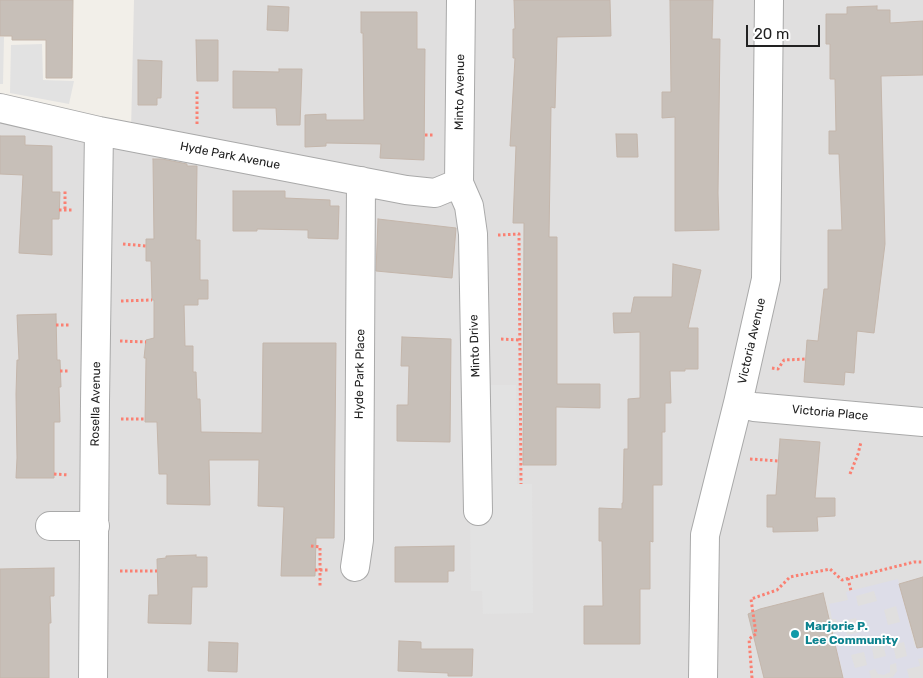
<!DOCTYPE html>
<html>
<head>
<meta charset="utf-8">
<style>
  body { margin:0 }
  #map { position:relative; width:923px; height:678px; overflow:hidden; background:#f2efe9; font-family:Rubik,sans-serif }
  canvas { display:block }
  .scale { position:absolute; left:746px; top:25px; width:74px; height:22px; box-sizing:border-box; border:2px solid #222; border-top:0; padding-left:6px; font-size:15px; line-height:18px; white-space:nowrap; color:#222; -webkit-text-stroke:4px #fff; paint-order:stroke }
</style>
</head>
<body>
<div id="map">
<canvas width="923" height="678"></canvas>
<div class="scale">20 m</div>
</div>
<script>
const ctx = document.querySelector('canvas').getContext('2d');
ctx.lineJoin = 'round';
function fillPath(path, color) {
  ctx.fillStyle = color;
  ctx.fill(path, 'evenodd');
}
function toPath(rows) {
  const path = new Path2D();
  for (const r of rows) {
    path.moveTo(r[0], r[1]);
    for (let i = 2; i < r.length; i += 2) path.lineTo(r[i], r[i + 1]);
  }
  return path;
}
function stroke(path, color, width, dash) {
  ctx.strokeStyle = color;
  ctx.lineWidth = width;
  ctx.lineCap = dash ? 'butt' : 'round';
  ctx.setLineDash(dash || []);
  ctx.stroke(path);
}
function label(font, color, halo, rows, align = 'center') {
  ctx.font = font + ' Rubik,sans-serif';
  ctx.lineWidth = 4;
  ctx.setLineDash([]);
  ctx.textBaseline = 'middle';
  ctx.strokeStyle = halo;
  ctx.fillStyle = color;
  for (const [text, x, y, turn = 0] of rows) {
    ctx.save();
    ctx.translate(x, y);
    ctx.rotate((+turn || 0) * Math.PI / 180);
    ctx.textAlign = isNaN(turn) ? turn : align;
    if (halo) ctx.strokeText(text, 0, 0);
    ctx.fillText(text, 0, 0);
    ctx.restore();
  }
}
const residential = toPath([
  [134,0,923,0,923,678,0,678,0,104,131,131]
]);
const parking = toPath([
  [0,37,4,37,3,84,0,84],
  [42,44,43,80,74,81,69,104,10,93,11,45],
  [477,385,516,385,517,484,532,484,533,613,483,614,482,591,471,591,470,511]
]);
const plaza = toPath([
  [898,579,915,647,923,646,923,658,918,659,920,666,907,669,909,678,887,678,893,677,897,671,896,663,890,665,890,672,884,675,878,674,875,669,869,671,871,678,844,678,840,661,824,666,819,637,839,632,836,619,832,619,829,604,848,600,846,592],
  [874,591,877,601,858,606,856,596],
  [896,606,900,622,888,625,884,610],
  [856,618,860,632,847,635,843,621],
  [904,642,907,656,896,659,893,645],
  [883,644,886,656,874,659,872,648],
  [864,652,867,665,855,668,851,655]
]);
const building = toPath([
  [0,0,73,0,72,78,46,78,46,40,12,40,12,36,0,36,0,0],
  [514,0,610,0,611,36,557,37,555,108,551,107,549,237,557,237,557,384,600,384,600,408,556,407,556,465,523,465,524,223,513,223,516,146,510,146,515,58,513,58,513,29,515,29,514,0],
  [670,0,713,0,712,39,720,39,718,193,719,230,675,231,675,117,662,118,662,92,671,92,670,0],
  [268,6,289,7,288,31,267,30,268,6],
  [877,6,877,10,890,10,890,23,923,21,923,75,881,76,885,244,874,333,857,331,854,373,845,372,844,385,804,382,807,340,818,341,824,289,828,289,828,230,842,230,839,154,829,154,829,131,836,131,835,79,830,79,830,44,826,44,826,14,847,14,847,7,877,6],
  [361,12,417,12,417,49,425,49,424,160,380,158,381,144,326,143,326,146,305,147,305,115,326,114,326,120,364,120,363,33,361,33,361,12],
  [196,40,218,40,218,81,197,81,196,40],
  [138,60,162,61,161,98,157,98,157,105,138,105,138,60],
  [279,69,302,69,300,125,277,125,276,108,233,108,233,71,279,72,279,69],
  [616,134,637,134,638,157,617,157,616,134],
  [0,136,25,136,25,145,52,146,52,192,60,192,59,219,52,219,52,255,19,253,23,175,0,174,0,136],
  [153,159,162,159,187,164,187,166,197,166,196,240,200,240,200,280,208,280,208,299,198,299,198,305,184,305,185,346,193,346,193,372,196,372,197,399,200,399,201,432,262,433,263,343,336,343,334,538,316,538,315,576,281,576,284,507,258,506,259,460,209,460,210,505,167,504,167,474,159,474,157,422,145,422,146,358,144,358,146,340,154,338,154,300,152,300,151,261,146,261,146,239,154,239,153,159],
  [233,191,285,191,285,198,330,200,330,206,339,206,338,239,308,238,308,230,257,229,257,231,233,231,233,191],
  [378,219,456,228,452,278,376,271,378,219],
  [673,264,701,270,688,328,698,328,698,369,685,369,685,371,670,371,671,403,665,403,665,432,662,432,662,485,653,485,653,542,650,541,650,589,640,589,640,644,584,644,584,606,603,606,602,541,599,541,599,508,622,509,622,503,623,503,624,449,628,449,628,399,640,398,640,332,614,333,613,313,631,313,634,297,672,297,673,264],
  [56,314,57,360,60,360,61,387,59,387,60,422,54,422,54,478,16,478,17,458,16,394,17,360,19,360,17,315,56,314],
  [402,337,451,339,450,442,397,441,397,405,408,405,409,366,401,366,402,337],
  [780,439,820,442,815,498,835,498,835,516,817,517,818,531,773,532,773,527,767,527,767,495,776,495,780,439],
  [454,546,454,571,448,571,448,582,395,582,395,547,454,546],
  [196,555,196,557,207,557,207,587,192,587,191,624,148,623,149,595,158,595,157,559,166,558,166,556,196,555],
  [54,568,54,596,50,596,51,623,49,623,49,678,0,678,0,569,54,568],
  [923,577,923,647,917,648,899,584,923,577],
  [823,593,843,678,764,678,748,614,760,609,823,593],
  [399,641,421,642,421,649,473,649,472,676,448,676,448,673,398,671,399,641],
  [209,642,238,643,237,672,208,671,209,642]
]);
const path = toPath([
  [197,124,197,90],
  [425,135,434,135],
  [65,209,65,189],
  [59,210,74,210],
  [498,235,519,234,521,484],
  [123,244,146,246],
  [121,301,152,300],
  [56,325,71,325],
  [501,339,520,340],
  [120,341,146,342],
  [772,368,778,369,784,360,806,359],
  [60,371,70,371],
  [121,419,145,419],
  [750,459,779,461],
  [54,474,69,475],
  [850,474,858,454,861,442],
  [311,546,320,547,320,586],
  [315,570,330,570],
  [120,571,157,571],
  [848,578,851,591],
  [752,678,749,639,756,634,751,599,777,590,790,577,830,569,842,580,914,562,923,562]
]);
const minor = toPath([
  [461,0,459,183,469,206,473,234,478,511],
  [0,108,99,131,406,190,435,193,459,183],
  [738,403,754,407,923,422],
  [50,526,95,526],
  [355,567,359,540,361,181],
  [93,678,95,402,99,131],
  [703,678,705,535,738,403,766,279,769,0]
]);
const markers = [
  [795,634,5,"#0f9aa8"]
];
const streetNames = [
  ["Minto Avenue",460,92,-89],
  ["Hyde Park Avenue",230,156,11],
  ["Victoria Avenue",752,341,-77],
  ["Minto Drive",475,346,-92],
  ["Hyde Park Place",360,374,-89],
  ["Rosella Avenue",96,404,-89],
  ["Victoria Place",830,413,5]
];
const cultureNames = [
  ["Marjorie P.",805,627],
  ["Lee Community",805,641]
];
fillPath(residential, '#e0dfdf');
fillPath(parking, '#e2e2e2');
fillPath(plaza, '#dddde8');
fillPath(building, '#c7bfb8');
stroke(building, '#c4b6ab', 1);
stroke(minor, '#a9a9a9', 30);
stroke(path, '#fa8072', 3, [2.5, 2.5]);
stroke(minor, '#fff', 28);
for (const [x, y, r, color] of markers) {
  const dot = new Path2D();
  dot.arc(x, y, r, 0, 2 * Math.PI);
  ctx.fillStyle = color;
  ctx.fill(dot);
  stroke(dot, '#fff', 2);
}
label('12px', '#222', '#fff', streetNames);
label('bold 12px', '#0d838f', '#fff', cultureNames, 'left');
</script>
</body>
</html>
